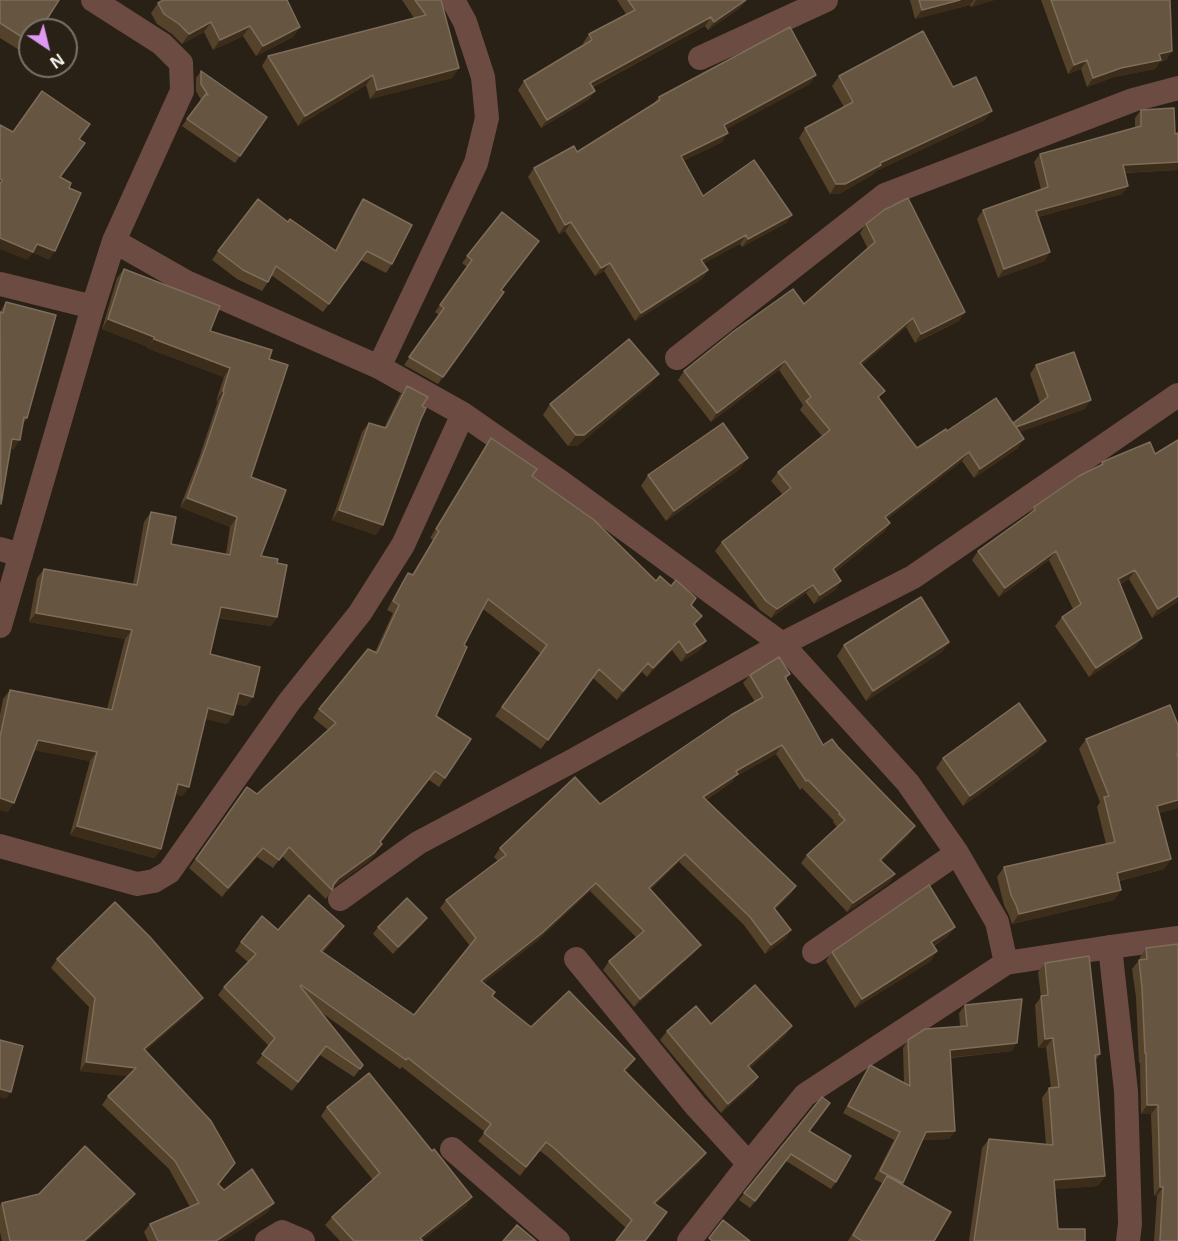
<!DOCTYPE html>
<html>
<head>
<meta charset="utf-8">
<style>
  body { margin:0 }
  #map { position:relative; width:1178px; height:1241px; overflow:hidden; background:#292016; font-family:"Open Sans",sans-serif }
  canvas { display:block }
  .north { position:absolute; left:18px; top:18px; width:60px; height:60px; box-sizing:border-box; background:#292016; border:2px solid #7b736a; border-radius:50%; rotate:145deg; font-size:16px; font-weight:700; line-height:24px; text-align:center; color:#f6efe8 }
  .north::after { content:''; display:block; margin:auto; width:21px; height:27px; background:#dd99f4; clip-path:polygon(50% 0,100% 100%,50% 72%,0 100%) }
</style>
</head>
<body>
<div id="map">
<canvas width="1178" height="1241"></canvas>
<div class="north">N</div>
</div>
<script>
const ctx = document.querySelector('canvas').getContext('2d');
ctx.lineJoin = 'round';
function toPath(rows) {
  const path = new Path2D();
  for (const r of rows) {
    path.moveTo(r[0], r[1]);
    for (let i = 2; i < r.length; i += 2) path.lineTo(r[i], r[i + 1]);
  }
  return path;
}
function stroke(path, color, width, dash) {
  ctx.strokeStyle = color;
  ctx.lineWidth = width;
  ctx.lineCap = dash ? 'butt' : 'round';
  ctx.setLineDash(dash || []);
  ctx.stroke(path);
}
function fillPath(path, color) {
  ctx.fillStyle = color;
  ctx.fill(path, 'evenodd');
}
const street = toPath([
  [700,58,826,0],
  [114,241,186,282,379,367,463,414,558,480,782,644,908,783,957,853,997,922,1006,963],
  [0,284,93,307],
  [677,358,885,195,1133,100,1178,88],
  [379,367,476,163,487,118,483,77,465,22,453,0],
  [0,549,21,555],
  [0,626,93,307,114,241,182,91,181,63,162,44,93,0],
  [0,846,137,884,154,881,169,872,289,702,360,613,403,545,463,414],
  [340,899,418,843,572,761,782,644,913,577,1178,395],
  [1110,947,1126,1091,1130,1224,1128,1241],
  [814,952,957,853],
  [576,959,695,1105,749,1164],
  [452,1149,558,1241],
  [267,1241,282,1232,303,1241],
  [689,1241,749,1164,805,1095,1006,963,1110,947,1178,938]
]);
const wall = toPath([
  [0,0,30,30,30,45,24,53,0,38],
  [402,0,441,0,459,68,452,78,370,99,366,85,298,126,262,66,268,56,414,18],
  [617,0,746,0,740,8,708,30,705,26,593,87,595,91,589,99,541,128,518,90,524,81,584,45,583,43,589,34,626,14],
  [910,0,994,0,971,7,970,5,915,19],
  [1041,0,1170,0,1172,51,1166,60,1160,62,1155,69,1114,77,1087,87,1081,69,1068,74],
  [158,3,300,27,293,37,256,56,243,36,213,50,204,32,182,44,172,34,157,24,151,13],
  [201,71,267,117,235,163,182,126,201,100,196,91,196,78],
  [839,76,953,87,985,120,876,171,874,174,839,194,830,194,799,138,805,128,844,107,832,86],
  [810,84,726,129,722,142,683,161,703,196,792,215,786,223,742,247,740,244,704,263,708,270,702,279,635,321,604,271,595,276,565,231,559,234,528,177,534,168,577,152,654,103,659,97],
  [1141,110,1175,134,1178,133,1178,170,1125,173,1128,186,1122,194,1038,217,1045,261,998,278,977,219,983,210,1041,189,1034,162,1040,154,1135,128,1135,118],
  [363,199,392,264,386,273,361,260,323,312,271,275,268,282,262,291,237,279,212,260,218,251,288,222,335,250,357,208],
  [502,212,501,291,504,292,438,384,404,365,439,315,435,312,467,267,462,263],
  [866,224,965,312,959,321,915,343,906,327,862,365,879,399,917,448,947,431,1013,423,1040,403,1030,374,1036,365,1085,409,1019,432,1018,448,974,478,962,461,887,519,890,523,884,532,835,572,841,581,835,590,814,604,806,593,771,618,760,610,715,551,722,542,783,495,771,481,778,472,822,436,800,410,803,405,779,370,711,422,678,380,684,371,804,304,868,249,860,233],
  [124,269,210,331,269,359,251,477,261,556,277,563,277,617,271,626,218,618,210,654,253,697,246,706,236,704,233,715,227,724,206,719,189,787,182,796,175,794,161,849,154,858,70,835,90,761,35,750,8,812,0,810,0,715,3,699,10,690,107,709,125,639,29,622,37,578,44,569,133,584,144,522,151,512,171,544,226,554,230,527,180,507,199,458,218,401,216,401,224,377,147,348,148,347,102,329,117,278],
  [6,302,27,418,23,424,14,449,10,448,0,505,0,312],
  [651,384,577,446,568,446,543,415,550,404],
  [407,386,422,406,420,421,376,535,332,520,362,432,369,423,384,428,400,395],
  [491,438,532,476,656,581,691,605,700,650,681,662,672,650,647,677,642,672,617,700,593,678,541,749,495,716,540,653,483,609,464,645,436,716,445,778,439,787,429,780,380,842,376,853,368,862,333,887,332,890,326,899,282,856,273,868,257,857,222,897,189,868,247,787,257,794,328,730,313,718,319,709,375,652,393,613,387,610,402,582,408,573,412,575,433,540,430,538],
  [1178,440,1178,602,1152,618,1129,579,1120,584,1142,638,1135,647,1089,677,1055,626,1062,617,1073,609,1049,560,999,597,972,560,978,551,1028,515,1034,507,1099,466,1102,462,1155,454],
  [740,469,666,521,641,486,648,475],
  [949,642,942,652,866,701,837,656,844,645],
  [790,674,786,679,823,745,838,747,909,835,881,862,895,874,889,883,847,912,801,863,807,855,837,827,833,822,834,821,802,788,800,790,776,754,735,777,732,782,706,800,796,886,790,895,775,909,791,930,785,939,765,954,744,925,679,862,651,889,701,945,694,953,634,1007,603,970,609,961,636,937,590,891,536,942,483,983,492,996,531,1027,635,1059,625,1071,700,1162,656,1204,626,1228,548,1157,540,1151,520,1176,478,1141,485,1132,402,1067,400,1069,318,1010,363,1065,354,1077,320,1055,292,1091,256,1063,269,1046,218,995,224,987,248,962,235,951,241,942,278,930,338,935,323,952,414,1015,470,946,440,908,446,900,498,861,494,857,500,848,600,804,755,702,743,683,750,675],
  [1178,725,1178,808,1159,813,1171,859,1164,869,1119,881,1121,890,1114,900,1012,924,1009,915,1004,905,997,877,1004,867,1106,844,1097,807,1100,802,1079,749,1086,739],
  [1039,751,963,806,936,768,943,758],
  [427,918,422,925,393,954,373,934,378,927],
  [955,927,948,936,934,946,931,961,855,1008,826,961,832,952],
  [1146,948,1178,1241,1154,1241,1157,1196,1154,1196,1151,1114,1141,1114,1140,1063,1139,1063,1136,997,1132,969,1139,960,1140,960,1140,957],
  [57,959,197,1006,145,1051,235,1163,219,1185,224,1190,268,1212,223,1241,148,1241,144,1232,150,1224,190,1207,169,1169,102,1105,108,1096,128,1076,80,1071,89,1007,51,968],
  [1045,963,1100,1054,1096,1060,1105,1176,1098,1186,1055,1189,1058,1229,1085,1241,969,1241,982,1148,989,1139,1046,1144,1042,1098,1049,1088,1051,1088,1046,1047,1038,1048,1035,1005,1041,997,1038,972],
  [965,1005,1012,1051,951,1058,955,1131,949,1139,922,1140,902,1184,934,1241,848,1241,882,1183,874,1179,894,1140,843,1113,865,1073,870,1065,904,1083,903,1048,908,1040,960,1027,959,1013],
  [711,1024,786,1035,750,1068,758,1077,752,1086,721,1113,660,1040,667,1031],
  [327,1107,432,1151,472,1197,466,1206,422,1240,423,1241,340,1241,325,1225,332,1217,373,1180,321,1116],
  [809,1131,836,1182,831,1189,786,1161,750,1208,739,1200,744,1193],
  [2,1203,129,1203,87,1241,2,1241,0,1232,0,1205]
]);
const shadedWall = toPath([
  [746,0,740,8,708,30,714,22],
  [960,0,974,0,970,5,915,19,922,10],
  [976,0,994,0,971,7],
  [711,17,705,26,584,91,590,83],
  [211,22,204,32,182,44,189,34],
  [250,26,243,36,213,50,220,40],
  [300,27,293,37,256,56,263,46],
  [1172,51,1166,60,1160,62,1155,69,1114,77,1087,87,1093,78,1159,54],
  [1087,60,1081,69,1068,74,1074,65],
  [459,68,452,78,370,99,377,90],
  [373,75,366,85,298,126,305,116],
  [816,75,810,84,718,134,724,125],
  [595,91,589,99,541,128,547,120],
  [992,111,985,120,876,171,874,174,839,194,830,194,836,184],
  [728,133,722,142,675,165,681,156],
  [1178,162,1178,170,1117,173,1123,165],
  [1128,186,1122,194,1030,219,1036,211],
  [792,215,786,223,742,247,748,239],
  [571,222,565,231,559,234,565,225],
  [746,235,740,244,695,268,701,260],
  [0,238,37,244,55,251,49,260,33,253,27,260,0,249],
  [1050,252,1045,261,998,278,1004,269],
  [610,263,604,271,595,276,601,268],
  [708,270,702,279,635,321,641,313],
  [965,312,959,321,915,343,921,334],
  [913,318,906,327,854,372,860,363],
  [108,319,154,337,148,347,102,329],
  [154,339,230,368,224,377,147,348],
  [785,361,779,370,711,422,717,413],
  [659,374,651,384,577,446,568,446,576,435],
  [223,391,224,392,218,401,216,401],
  [1091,400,1085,409,1009,436,1016,427],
  [12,439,20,440,14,449,6,447],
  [1024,439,1018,448,974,478,980,469],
  [969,452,962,461,879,525,885,517],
  [748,458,740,469,666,521,674,511],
  [187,498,237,517,230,527,180,507],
  [339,510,383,525,376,535,332,520],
  [890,523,884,532,827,578,833,569],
  [1056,551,1049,560,999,597,1005,588],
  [1135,570,1129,579,1111,588,1118,579],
  [841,581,835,590,814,604,820,595],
  [813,585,806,593,771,618,777,609],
  [1178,596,1178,602,1152,618,1158,609],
  [221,607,277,617,271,626,214,617],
  [36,613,132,630,125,639,29,622],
  [1142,638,1135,647,1089,677,1096,668],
  [679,641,672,650,647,677,653,668],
  [706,641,700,650,681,662,687,653],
  [949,642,942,652,866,701,873,691],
  [648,663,642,672,617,700,623,691],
  [239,693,253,697,246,706,232,703],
  [208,708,233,715,227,724,201,718],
  [38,740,97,752,90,761,32,750],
  [1046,741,1039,751,963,806,970,796],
  [782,745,776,754,735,777,732,782,697,805,703,797,736,771],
  [178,784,189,787,182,796,171,794],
  [0,798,14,803,8,812,0,810],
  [1178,800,1178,808,1150,816,1157,806],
  [77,826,161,849,154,858,70,835],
  [915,826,909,835,874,869,880,860],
  [382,844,376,853,368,862,331,888,338,879],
  [263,848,257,857,222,897,228,888],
  [685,854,679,862,643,896,649,888],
  [1171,859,1164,869,1110,883,1117,873],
  [895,874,889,883,847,912,853,903],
  [596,883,590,891,536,942,475,990,481,981],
  [796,886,790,895,768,917,774,908],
  [1121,890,1114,900,1012,924,1019,914],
  [427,918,422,925,393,954,398,947],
  [344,926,338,935,315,959,321,951],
  [955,927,948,936,925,951,931,942],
  [791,930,785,939,765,954,771,945],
  [701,945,694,953,634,1007,640,999],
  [937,951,931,961,855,1008,862,999],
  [203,998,197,1006,138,1058,144,1049],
  [792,1026,786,1035,742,1075,748,1066],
  [1053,1038,1046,1047,1038,1048,1045,1039],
  [1017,1043,1012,1051,945,1058,950,1050],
  [635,1059,629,1068,618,1079,624,1070],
  [86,1062,136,1068,130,1077,80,1071],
  [758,1077,752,1086,721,1113,728,1104],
  [0,1089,11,1092,6,1099,0,1097],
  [1147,1105,1158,1105,1151,1114,1141,1114],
  [955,1131,949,1139,920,1140,926,1132],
  [546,1142,540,1151,520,1176,526,1167],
  [706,1153,700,1162,648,1212,654,1203],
  [1105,1176,1098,1186,1047,1190,1054,1180],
  [1160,1187,1163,1187,1157,1196,1154,1196],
  [135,1194,129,1203,87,1241,84,1241],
  [472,1197,466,1206,421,1241,420,1238],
  [274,1203,268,1212,223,1241,216,1241]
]);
const building = toPath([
  [0,0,59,0,40,30,30,30,30,42,0,23,0,0],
  [163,0,287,0,300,27,263,46,250,26,220,40,211,22,189,34,179,24,164,14,158,3,163,0],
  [415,0,441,0,459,68,377,90,373,75,305,116,268,56,426,15,415,0],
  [628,0,746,0,714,22,711,17,590,83,595,91,547,120,524,81,592,40,589,34,635,10,628,0],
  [919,0,960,0,922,10,919,0],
  [1051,0,1170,0,1172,51,1159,54,1161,60,1121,68,1093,78,1087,60,1074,65,1051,0],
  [790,27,816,75,724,125,728,133,681,156,703,196,754,160,792,215,748,239,746,235,701,260,708,270,641,313,610,263,601,268,571,222,565,225,534,168,574,146,577,152,660,100,659,97,790,27],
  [923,31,953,87,976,77,992,111,880,163,881,165,845,184,836,184,805,128,853,102,839,76,923,31],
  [201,71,267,117,240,156,187,119,206,94,208,95,201,84,201,71],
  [42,91,90,124,79,139,85,143,60,177,71,183,69,188,81,193,55,251,37,244,33,252,0,238,0,184,2,180,0,179,0,125,13,132,42,91],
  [1174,108,1175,134,1178,133,1178,162,1123,165,1128,186,1036,211,1050,252,1004,269,983,210,1048,187,1040,154,1141,126,1141,110,1174,108],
  [908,198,965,312,921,334,913,318,860,363,885,391,878,397,917,448,946,429,947,431,996,398,1015,426,1013,423,1048,397,1036,365,1074,352,1091,400,1016,427,1024,439,980,469,969,452,885,517,890,523,833,569,841,581,820,595,813,585,777,609,766,601,722,542,791,488,778,472,830,430,806,401,811,397,785,361,717,413,684,371,734,331,793,289,804,304,875,242,866,224,884,210,908,198],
  [258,199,288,222,290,219,336,251,363,199,412,225,392,264,367,251,329,304,276,266,268,282,243,270,218,251,258,199],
  [502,212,539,241,501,290,504,292,443,377,409,357,444,308,440,305,472,260,467,256,502,212],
  [124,269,220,306,210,331,272,350,269,359,288,365,251,477,286,490,261,556,278,559,277,563,287,565,277,617,221,607,210,654,260,667,253,697,239,693,233,715,208,708,189,787,178,784,161,849,77,826,97,752,38,740,14,803,0,798,0,737,10,690,112,710,132,630,36,613,44,569,137,585,151,512,176,517,171,544,230,555,237,517,187,498,205,449,224,392,223,391,230,368,154,339,154,337,108,319,124,269],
  [6,302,56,315,27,418,24,417,20,440,12,439,1,504,0,312,3,313,6,302],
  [629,339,659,374,584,435,576,435,550,404,629,339],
  [407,386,428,397,422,406,426,408,420,421,383,525,339,510,369,423,386,428,407,386],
  [723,423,748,458,674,511,648,475,723,423],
  [491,438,537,469,532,476,594,520,656,581,660,576,671,586,676,580,696,598,691,605,702,616,694,624,706,641,687,653,679,641,653,668,648,663,623,691,599,669,548,740,502,707,547,645,488,599,464,645,467,647,436,716,471,739,445,778,435,771,380,842,382,844,374,853,338,879,334,884,332,890,289,847,279,860,263,848,228,888,196,859,247,787,257,794,336,723,319,709,368,649,377,653,399,605,393,601,408,573,413,575,439,531,436,529,491,438],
  [1178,440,1178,596,1158,609,1135,570,1118,579,1142,638,1096,668,1062,617,1081,604,1056,551,1005,588,978,551,1035,510,1034,507,1079,476,1103,464,1102,462,1150,442,1155,454,1178,440],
  [921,597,949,642,873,691,844,645,921,597],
  [779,657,790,674,785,677,823,745,832,739,838,747,915,826,880,860,895,874,853,903,807,855,845,820,839,814,840,813,808,780,806,781,782,745,736,771,738,774,703,797,796,886,774,908,791,930,771,945,750,917,685,854,649,888,701,945,640,999,609,961,644,931,596,883,542,933,481,981,495,992,492,996,531,1027,569,991,635,1059,624,1070,706,1153,654,1203,667,1212,645,1241,616,1241,632,1220,554,1148,546,1142,526,1167,484,1133,491,1124,408,1058,406,1060,301,985,300,986,363,1065,360,1069,326,1046,298,1082,262,1054,275,1038,224,987,256,954,241,942,262,916,278,930,309,895,344,926,321,951,414,1015,476,938,446,900,506,855,500,848,575,777,600,804,731,715,763,697,750,675,779,657],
  [1019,703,1046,741,970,796,943,758,1019,703],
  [1170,705,1178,725,1178,753,1177,754,1178,758,1178,800,1157,806,1171,859,1117,873,1121,890,1019,914,1016,905,1011,895,1004,867,1115,842,1104,797,1109,796,1086,739,1170,705],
  [929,885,955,927,931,942,937,951,862,999,832,952,929,885],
  [407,898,427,918,398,947,378,927,407,898],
  [115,902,150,937,203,998,144,1049,211,1121,235,1163,218,1184,224,1190,252,1169,274,1203,216,1241,158,1241,150,1224,199,1203,175,1161,108,1096,136,1068,86,1062,95,998,57,959,115,902],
  [1178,944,1178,1241,1160,1241,1163,1187,1160,1187,1158,1105,1147,1105,1146,1053,1145,1053,1142,988,1139,960,1147,959,1146,948,1178,944],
  [1089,956,1100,1054,1095,1055,1105,1176,1054,1180,1058,1229,1085,1229,1085,1241,974,1241,989,1139,1053,1145,1049,1088,1059,1087,1053,1038,1045,1039,1041,996,1048,995,1045,963,1089,956],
  [755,985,792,1026,748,1066,758,1077,728,1104,667,1031,696,1006,711,1024,755,985],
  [1022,999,1017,1043,950,1050,955,1131,926,1132,903,1183,880,1171,900,1132,848,1106,870,1065,910,1086,908,1040,925,1029,967,1026,965,1005,1022,999],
  [0,1040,23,1046,11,1092,0,1089,0,1040],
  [369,1073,432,1151,434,1149,472,1197,420,1238,423,1241,354,1241,332,1217,380,1173,327,1107,369,1073],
  [822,1097,830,1103,809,1131,851,1156,836,1182,791,1154,755,1201,744,1193,822,1097],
  [85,1146,135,1194,84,1241,10,1241,2,1203,39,1194,85,1146],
  [887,1176,951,1212,934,1241,862,1241,853,1235,887,1176],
  [723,1220,750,1241,712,1241,709,1238,723,1220],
  [517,1225,536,1241,503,1241,517,1225]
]);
stroke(street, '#6c4b42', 24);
fillPath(wall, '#55422b');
fillPath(shadedWall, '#3c2d1a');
fillPath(building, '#665540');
stroke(building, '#7d6d5a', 1.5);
</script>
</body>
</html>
